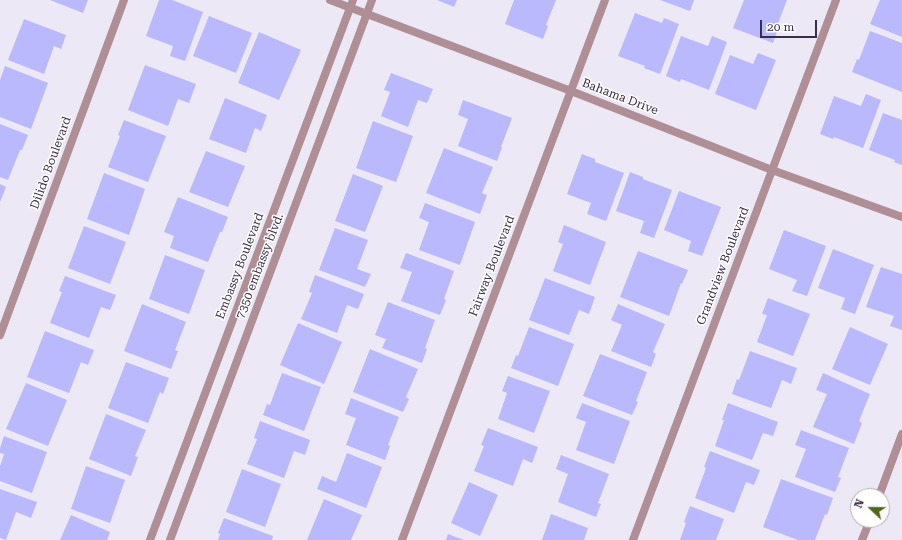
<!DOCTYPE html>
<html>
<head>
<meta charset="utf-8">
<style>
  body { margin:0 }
  #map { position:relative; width:902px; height:540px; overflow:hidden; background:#ede8f5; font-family:"Roboto Serif",serif }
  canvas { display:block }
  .north { position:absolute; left:850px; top:488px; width:40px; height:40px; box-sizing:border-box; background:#fff; border:1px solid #b0abb5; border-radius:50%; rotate:292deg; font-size:11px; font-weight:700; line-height:16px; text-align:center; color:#392e47 }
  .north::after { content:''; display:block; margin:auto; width:14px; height:18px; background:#516817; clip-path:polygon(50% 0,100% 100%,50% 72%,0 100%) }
  .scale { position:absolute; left:760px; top:20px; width:57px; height:18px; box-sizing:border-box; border:2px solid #392e47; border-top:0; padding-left:5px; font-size:12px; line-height:14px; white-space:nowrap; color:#392e47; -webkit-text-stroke:3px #fff; paint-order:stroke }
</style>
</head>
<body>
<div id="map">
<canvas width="902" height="540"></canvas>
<div class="north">N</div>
<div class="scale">20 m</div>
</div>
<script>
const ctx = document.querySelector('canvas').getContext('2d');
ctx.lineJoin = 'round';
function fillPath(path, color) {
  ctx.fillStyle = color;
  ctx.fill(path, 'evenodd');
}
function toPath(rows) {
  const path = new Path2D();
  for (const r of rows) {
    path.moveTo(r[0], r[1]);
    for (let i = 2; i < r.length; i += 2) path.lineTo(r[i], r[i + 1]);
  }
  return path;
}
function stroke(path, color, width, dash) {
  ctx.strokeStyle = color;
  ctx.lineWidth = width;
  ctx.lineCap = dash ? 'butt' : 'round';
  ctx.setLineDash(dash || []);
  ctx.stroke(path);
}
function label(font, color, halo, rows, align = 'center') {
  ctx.font = font + ' "Roboto Serif",serif';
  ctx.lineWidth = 3;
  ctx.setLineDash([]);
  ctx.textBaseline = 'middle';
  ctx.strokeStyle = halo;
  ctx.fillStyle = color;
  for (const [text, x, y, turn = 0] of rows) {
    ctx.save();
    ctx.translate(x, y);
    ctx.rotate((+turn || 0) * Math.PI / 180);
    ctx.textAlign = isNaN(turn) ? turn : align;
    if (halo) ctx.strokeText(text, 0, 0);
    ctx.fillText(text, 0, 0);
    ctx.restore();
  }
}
const building = toPath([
  [50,0,88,0,83,13],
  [159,0,172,0,203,12,185,61,170,56,173,46,146,36],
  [437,0,457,0,454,7],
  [514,0,556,0,546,25,548,26,543,39,505,24],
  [660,0,694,0,690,11],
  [744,0,787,0,776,29,778,29,773,43,733,28],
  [880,0,902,0,902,37,870,24],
  [635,13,662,23,664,18,679,24,660,74,644,68,645,66,618,56],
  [209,16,252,33,236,73,193,56],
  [24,19,66,35,61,49,54,46,44,74,8,60],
  [870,31,902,43,902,92,852,72,857,59,859,60],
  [259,32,301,50,279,100,238,83],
  [681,36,708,46,712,36,727,42,709,90,681,79,680,82,666,76],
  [758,53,776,60,756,110,715,94,730,55,753,64],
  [145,65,196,84,189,103,178,99,168,126,128,110],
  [5,66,48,83,31,129,0,117,0,80],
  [391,73,433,89,427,103,418,100,408,127,381,116,390,92,384,90],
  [866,94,881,100,863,148,834,137,833,139,820,134,834,96,861,106],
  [225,98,267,115,261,131,255,128,246,153,209,139],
  [463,100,512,118,501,147,502,147,497,161,458,146,468,119,458,115],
  [883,113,902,120,902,165,894,162,895,160,869,150],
  [124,120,166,136,148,182,108,167,120,136,118,135],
  [373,121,413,136,396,182,356,168],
  [0,124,28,135,22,150,20,150,8,180,0,177],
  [444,148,493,167,482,193,487,195,480,214,426,193],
  [206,151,245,166,228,207,189,192],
  [582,154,595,159,595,162,624,173,606,221,587,214,591,203,567,194],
  [630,172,643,177,643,179,672,190,654,238,640,233,644,221,616,211],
  [104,173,145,189,129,235,87,219],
  [353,174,383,186,365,232,335,221],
  [0,184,6,187,0,202],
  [679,191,721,207,702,256,688,251,691,241,664,230],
  [178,197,228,217,222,232,220,232,208,262,170,248,174,236,164,232],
  [425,203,475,222,460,265,419,250,429,222,419,218],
  [564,225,606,242,590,285,553,271,563,244,558,242],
  [84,226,126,242,110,284,68,268],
  [335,228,368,240,357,269,371,274,365,287,319,270],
  [784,230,826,246,807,296,792,291,797,280,769,269],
  [833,249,874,265,855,314,841,309,845,298,818,288],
  [638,251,688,270,682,284,681,283,669,316,620,297],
  [406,253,454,271,444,299,446,300,440,315,401,301,412,272,400,268],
  [165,255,205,270,189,314,149,299],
  [881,267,902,274,902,330,890,326,894,316,866,307],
  [315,275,364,294,358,309,347,305,337,333,301,319,312,293,309,292],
  [65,276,116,295,110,310,101,307,89,338,50,323,62,292,59,291],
  [545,278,595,297,589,314,579,310,569,335,529,320],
  [768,298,810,314,793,356,757,342,767,315,762,314],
  [388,302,435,320,425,348,427,349,422,363,382,348,386,339,375,335],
  [142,304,186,322,175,350,178,351,171,369,124,351],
  [618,304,665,324,653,352,656,354,651,367,611,351,622,325,611,320],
  [298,323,342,342,324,384,280,365],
  [529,327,574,344,558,386,511,368,516,355,518,356],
  [850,327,888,344,870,385,832,369],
  [45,331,94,350,88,365,81,362,69,393,27,377],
  [370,349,418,369,406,397,409,399,403,412,353,392],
  [750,351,797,368,791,384,782,380,771,408,732,394,737,379,739,380],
  [600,354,647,372,636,401,638,402,632,415,583,396],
  [126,362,169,378,163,394,160,392,148,423,108,408],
  [282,373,321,387,304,431,263,415,267,404,270,405],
  [823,373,870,394,859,421,862,423,854,444,813,427,827,394,816,390],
  [508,376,550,391,534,433,498,419,507,393,502,391],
  [26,383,67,400,48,446,6,429],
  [351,398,399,417,388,445,390,446,385,460,346,445,356,418,345,414],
  [582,403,630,421,614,464,576,450,586,422,576,418],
  [728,403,778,422,773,436,763,433,752,460,715,446,724,420,722,420],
  [106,414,146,430,135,456,138,457,131,476,89,459],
  [260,421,310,440,305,455,294,451,284,478,247,464,257,439,254,438],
  [488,428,538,447,532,463,523,459,513,486,474,471,484,446,481,445],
  [801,430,849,448,838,477,841,478,835,492,795,477,806,449,795,445],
  [4,436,47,452,32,493,0,481,0,466,4,454,0,453,0,448],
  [710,451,760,470,754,485,746,482,734,513,695,498,706,468,704,467],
  [347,453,382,467,366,508,317,489,322,476,336,482],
  [561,455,609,474,598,503,601,504,596,517,558,502,568,474,556,469],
  [86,466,125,480,110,523,71,509],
  [242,469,281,484,265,527,226,512],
  [781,479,833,498,827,515,825,514,815,540,798,540,763,527],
  [469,482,498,495,480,536,451,523],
  [0,489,37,502,31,518,16,512,6,540,0,538],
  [324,499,362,515,351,540,307,540],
  [690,506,724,519,716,540,680,540,686,523,684,522],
  [551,514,588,528,584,540,542,540],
  [71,515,110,532,107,540,60,540],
  [224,518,273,536,272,540,218,540,220,534,218,533],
  [448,534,464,540,446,540]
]);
const minor = toPath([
  [330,0,571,91,772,170,902,217],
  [0,335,124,0],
  [879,496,902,434],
  [150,540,353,0],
  [170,540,372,0],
  [402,540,605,0],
  [633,540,836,0],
  [862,540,870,520]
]);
const streetNames = [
  ["Bahama Drive",620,97,21],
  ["Dilido Boulevard",51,163,-70],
  ["Embassy Boulevard",240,266,-69],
  ["7350 embassy blvd.",260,266,-69],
  ["Fairway Boulevard",492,266,-69],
  ["Grandview Boulevard",723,266,-69]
];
fillPath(building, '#bab9fe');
stroke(minor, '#b08e95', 8);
label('12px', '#392e47', '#fff', streetNames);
</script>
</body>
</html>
